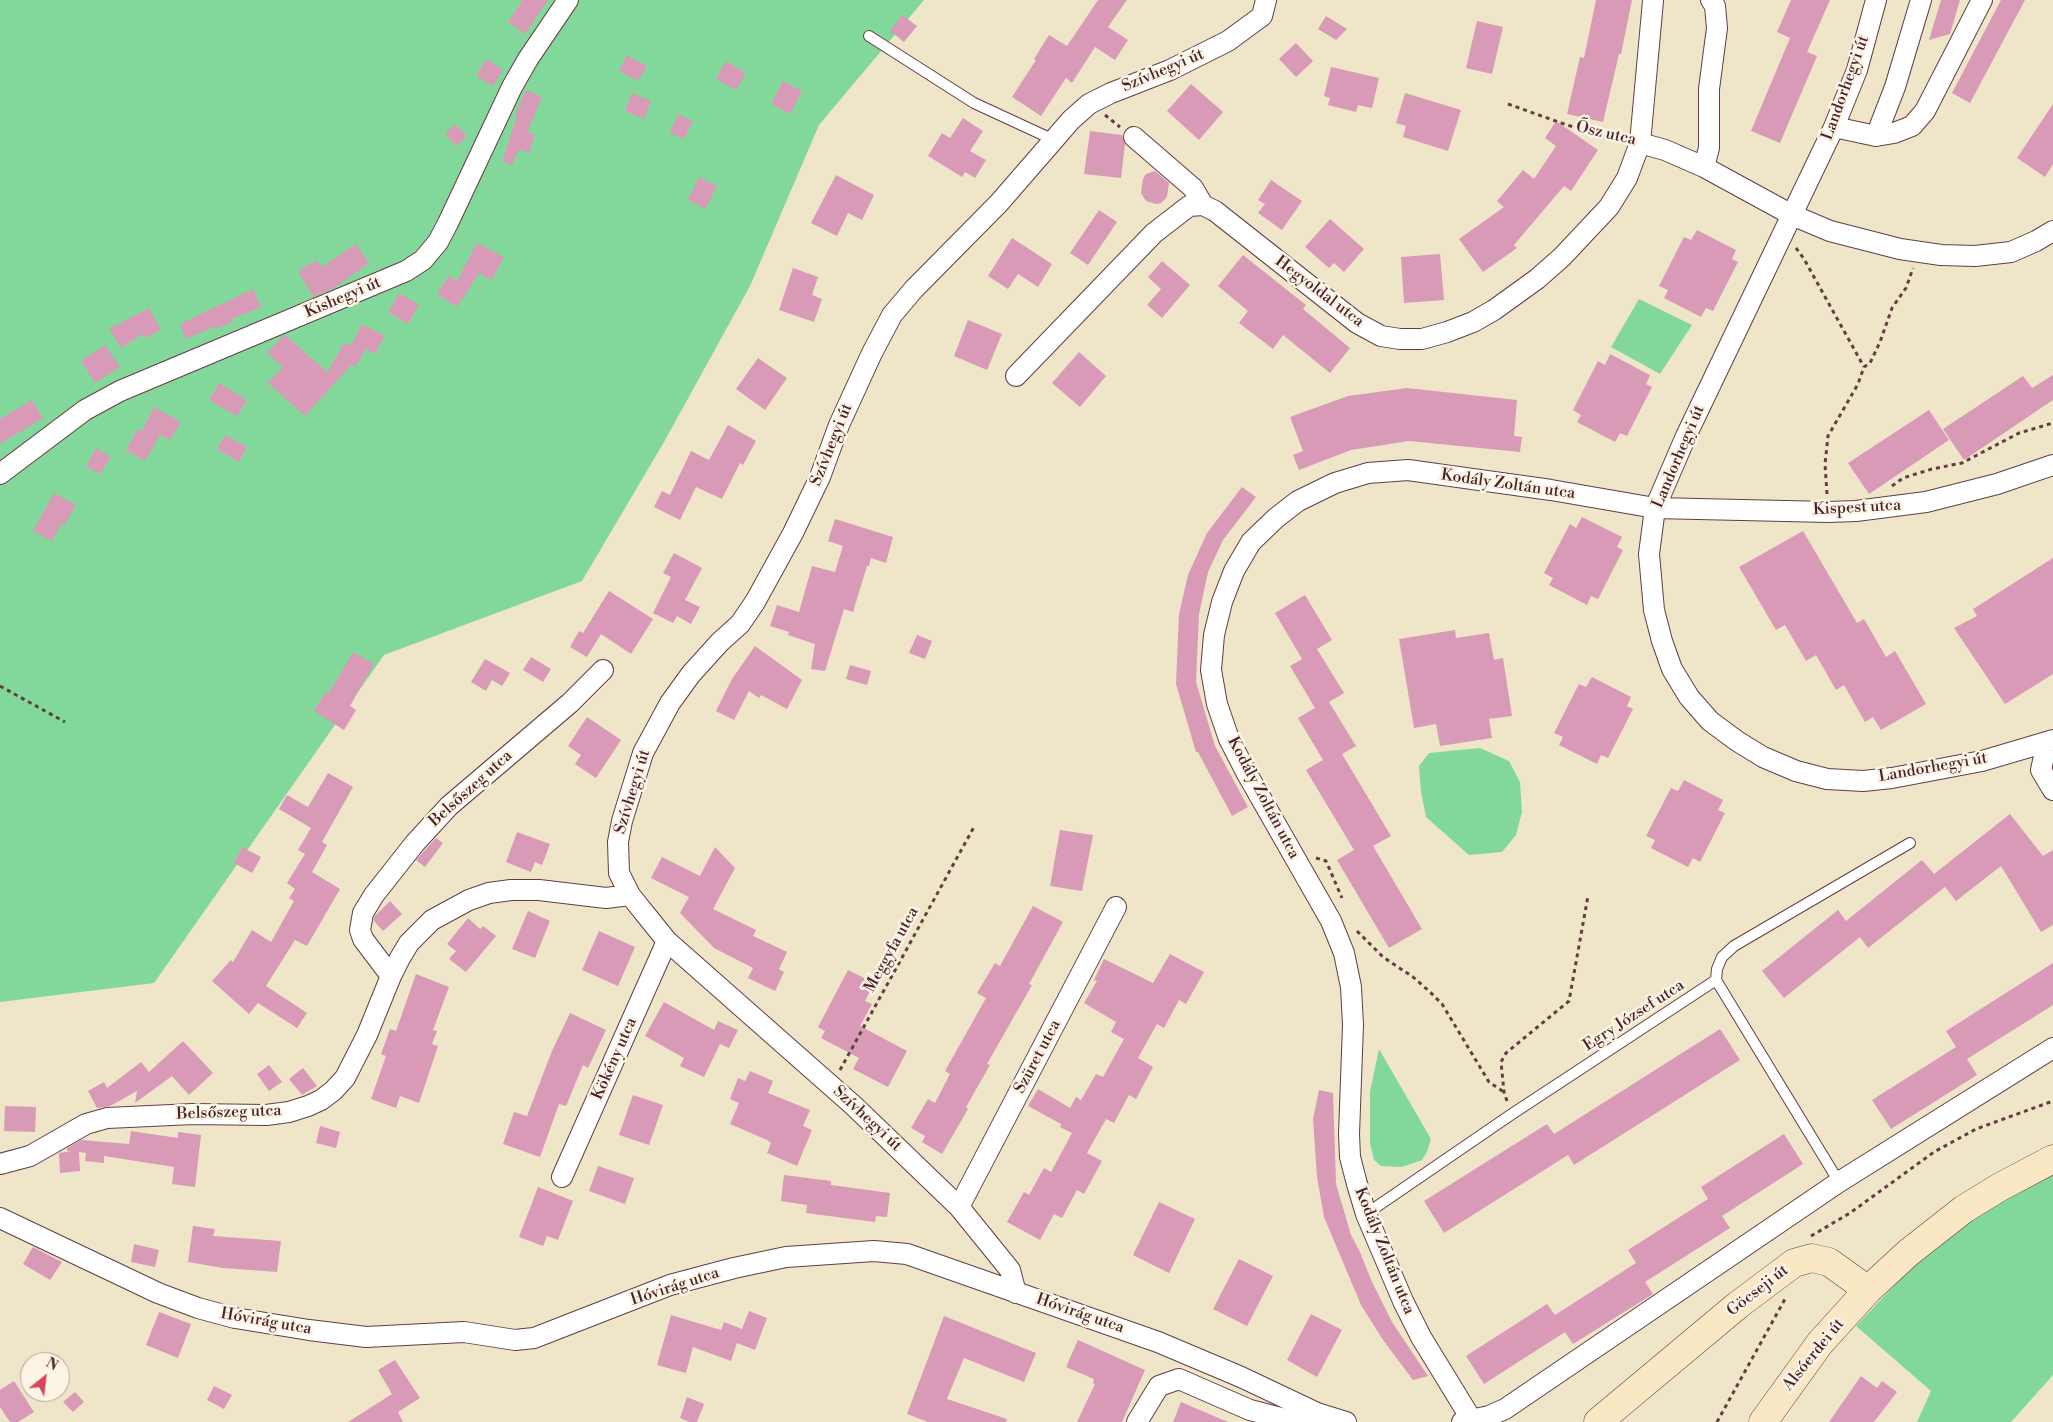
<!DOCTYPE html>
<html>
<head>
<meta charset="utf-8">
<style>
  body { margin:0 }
  #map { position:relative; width:2053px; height:1422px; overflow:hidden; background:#efe6c9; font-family:"Libre Bodoni",serif }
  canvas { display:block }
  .north { position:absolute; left:20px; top:1352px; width:50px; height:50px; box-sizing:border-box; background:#fcf5e5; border:1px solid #b59f9b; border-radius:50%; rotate:29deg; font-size:14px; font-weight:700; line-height:20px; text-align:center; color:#4a1f2b }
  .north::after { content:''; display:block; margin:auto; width:18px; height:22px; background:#d1495b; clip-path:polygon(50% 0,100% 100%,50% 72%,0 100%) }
</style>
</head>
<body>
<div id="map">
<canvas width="2053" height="1422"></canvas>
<div class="north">N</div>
</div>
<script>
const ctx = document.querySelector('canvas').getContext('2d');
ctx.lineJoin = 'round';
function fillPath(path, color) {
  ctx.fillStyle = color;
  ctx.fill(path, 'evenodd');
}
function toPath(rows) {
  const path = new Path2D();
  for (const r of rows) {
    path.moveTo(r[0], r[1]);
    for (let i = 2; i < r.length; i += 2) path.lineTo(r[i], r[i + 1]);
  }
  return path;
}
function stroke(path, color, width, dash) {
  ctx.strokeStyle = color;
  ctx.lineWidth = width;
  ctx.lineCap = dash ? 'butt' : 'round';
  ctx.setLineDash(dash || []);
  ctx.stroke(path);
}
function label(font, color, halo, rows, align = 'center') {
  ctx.font = font + ' "Libre Bodoni",serif';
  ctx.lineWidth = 5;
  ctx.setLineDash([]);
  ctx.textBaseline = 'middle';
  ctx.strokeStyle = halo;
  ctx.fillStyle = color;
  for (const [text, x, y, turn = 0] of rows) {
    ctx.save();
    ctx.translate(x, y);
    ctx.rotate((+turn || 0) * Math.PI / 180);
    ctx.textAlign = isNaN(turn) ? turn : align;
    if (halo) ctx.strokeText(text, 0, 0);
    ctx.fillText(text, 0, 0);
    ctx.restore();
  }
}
const green = toPath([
  [0,0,924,0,819,125,750,286,664,442,582,581,384,655,154,983,0,1002],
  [1639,299,1692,325,1660,374,1611,347],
  [1480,748,1509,761,1520,782,1522,812,1516,835,1502,852,1469,855,1426,817,1421,792,1419,766,1429,753],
  [1379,1049,1431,1139,1427,1152,1422,1160,1402,1167,1381,1166,1374,1160,1370,1143,1370,1092],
  [2053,1171,2053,1375,2011,1422,1917,1422,1931,1391,1856,1326,1926,1252,2000,1202]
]);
const building = toPath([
  [523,0,548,0,525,34,508,22],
  [1098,0,1127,0,1108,27,1128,40,1115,60,1095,47,1072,83,1066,78,1041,116,1012,97,1036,60,1034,59,1049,35,1067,46],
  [1596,0,1632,0,1621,54,1619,54,1603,122,1567,114,1580,57,1584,58],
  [1791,0,1830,0,1807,52,1817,56,1780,143,1751,131,1790,38,1777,32],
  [1941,0,1960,0,1950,34,1929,40],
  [2001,0,2025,0,1970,103,1952,93],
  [902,15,917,26,904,42,890,31],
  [1326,16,1347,29,1336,40,1318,29],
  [1477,21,1503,27,1492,74,1466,68],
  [1296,43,1313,61,1296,77,1279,59],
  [627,55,647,66,638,81,619,71],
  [487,59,503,70,493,86,476,76],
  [726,61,746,73,736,90,716,79],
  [1331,67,1379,78,1372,108,1358,105,1356,112,1328,105,1330,98,1324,96],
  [783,81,802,91,790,114,771,104],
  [1191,84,1223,112,1199,140,1167,111],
  [526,90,542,97,527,132,535,134,529,153,519,149,512,165,502,161,517,116,515,115],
  [632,93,651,101,644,119,625,111],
  [1405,93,1461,110,1448,151,1403,137,1406,126,1396,123],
  [2053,104,2053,164,2045,177,2017,158],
  [678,114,693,121,684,139,670,133],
  [963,118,983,131,970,151,986,160,975,178,965,172,962,177,928,156,942,133,950,138],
  [1556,121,1598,150,1571,191,1564,186,1514,245,1517,248,1483,272,1459,239,1504,207,1497,201,1523,170,1534,179,1556,146,1545,138],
  [455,124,467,136,457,146,445,134],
  [1090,131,1122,135,1125,144,1121,178,1084,174],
  [1155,171,1169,183,1167,197,1161,203,1156,204,1146,201,1141,193,1143,179,1146,174],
  [836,175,874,195,862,220,848,213,837,236,811,223],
  [699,177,717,186,705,209,688,200],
  [1271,180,1302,201,1282,230,1258,213,1265,204,1258,200],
  [1099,210,1117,222,1088,265,1070,253],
  [1330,219,1364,249,1344,272,1334,263,1329,268,1305,247],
  [1697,230,1736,250,1732,259,1738,262,1713,311,1706,308,1701,317,1664,298,1668,290,1659,286,1684,237,1691,240],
  [1012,238,1052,264,1038,287,1018,274,1008,289,988,276],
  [477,243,504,257,492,280,479,273,457,307,437,294,449,275,457,281],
  [356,244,369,263,334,288,313,297,298,271,317,260,322,267],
  [1440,254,1444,300,1404,303,1401,257],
  [1243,255,1306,305,1303,309,1350,348,1330,373,1283,335,1273,349,1239,323,1248,311,1218,286],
  [1162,261,1190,285,1162,318,1147,305,1161,289,1148,277],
  [793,268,818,277,812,295,822,299,814,322,779,310],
  [253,289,261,307,232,319,233,322,215,329,214,327,186,339,180,324],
  [399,293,419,305,408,324,388,312],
  [149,308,161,330,145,338,143,334,121,348,109,329],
  [968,320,1002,334,987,370,954,356],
  [362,324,385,336,375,354,366,349,355,367,351,365,305,416,268,383,283,367,267,353,283,336,285,335,327,372,345,342,351,346],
  [105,345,120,367,95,383,81,361],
  [1079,352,1106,376,1080,407,1052,383],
  [1610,354,1650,375,1646,384,1652,387,1627,436,1620,433,1615,442,1577,422,1581,415,1573,410,1598,361,1605,365],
  [758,358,787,378,765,410,736,389],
  [2053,375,2053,400,1964,460,1943,429,2023,376,2032,388],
  [219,383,247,400,237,416,209,400],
  [1407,388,1517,400,1514,436,1522,437,1520,452,1409,441,1351,450,1299,470,1293,455,1303,451,1290,417,1348,396],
  [32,400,43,418,0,444,0,419],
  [154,407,181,422,170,440,160,435,145,461,126,450,138,429,142,431],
  [1929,410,1949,440,1869,494,1848,463],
  [728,425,756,441,743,465,740,463,722,499,696,487,680,520,654,507,662,491,670,495,691,451,709,460],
  [225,435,247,447,239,462,217,449],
  [96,448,111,457,100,474,86,466],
  [1242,487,1256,497,1223,540,1208,572,1199,614,1196,682,1215,746,1248,807,1232,816,1198,752,1196,752,1176,684,1179,614,1188,575,1207,533],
  [54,493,76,505,64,526,61,524,52,541,33,531],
  [1582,517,1622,537,1617,547,1623,550,1598,599,1591,596,1587,605,1549,585,1553,578,1544,573,1570,524,1576,528],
  [835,519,893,537,886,563,871,558,869,566,867,566,853,612,844,609,825,671,811,669,815,644,788,635,789,632,770,626,777,605,799,612,812,566,835,572,843,546,828,541],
  [1803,531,1857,623,1864,619,1886,657,1895,651,1926,704,1881,730,1873,717,1865,722,1844,685,1836,690,1816,655,1806,661,1785,625,1776,630,1739,567],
  [674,553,702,568,685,600,700,607,691,624,677,616,673,623,653,613,671,577,663,573],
  [2053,558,2053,674,2005,704,1954,628,1977,616,1973,609],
  [609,591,653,619,631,654,601,634,587,657,570,647,579,631,583,633],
  [1305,595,1332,640,1317,649,1344,693,1329,702,1356,746,1342,754,1391,836,1373,846,1422,929,1389,948,1337,860,1354,850,1306,770,1323,760,1298,718,1315,708,1290,666,1302,659,1275,613],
  [1455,630,1456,638,1489,633,1494,660,1503,658,1512,716,1489,719,1492,738,1440,746,1436,724,1414,728,1399,639],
  [917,635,932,641,925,659,909,653],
  [755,646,802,680,787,709,761,695,759,698,749,691,734,720,716,711,732,679],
  [353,652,374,664,350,706,356,710,344,730,314,711,326,691,329,693],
  [531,657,551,669,543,682,523,670],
  [485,659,510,673,502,686,492,680,486,691,471,682],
  [850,665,871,671,867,685,846,679],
  [1592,677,1631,697,1627,706,1633,709,1608,758,1601,755,1597,764,1559,745,1563,737,1554,733,1579,684,1586,687],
  [587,717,621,740,596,778,575,764,581,755,568,746],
  [328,773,353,787,322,842,327,845,312,872,340,889,307,946,295,940,266,986,307,1013,297,1028,258,1003,249,1014,212,981,231,960,233,962,252,930,271,942,294,901,289,898,295,889,287,883,305,854,298,850,311,828,279,809,287,795,308,807],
  [1684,780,1723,800,1718,810,1725,813,1700,862,1693,858,1688,867,1651,848,1655,840,1646,836,1671,788,1678,791],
  [2010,814,2043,856,2053,850,2053,925,2041,932,2001,866,1956,901,1945,887,1868,948,1860,937,1784,998,1762,971,1838,910,1846,921,1922,860,1934,874],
  [1060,830,1093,835,1082,891,1050,886],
  [517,832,550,844,542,865,535,862,531,872,506,862],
  [436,838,443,843,425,867,416,860],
  [242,847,261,857,252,873,234,863],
  [715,847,735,868,713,909,756,930,753,936,787,952,779,969,784,972,775,991,748,978,753,968,714,948,680,913,689,897,651,878,662,857,700,876],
  [390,901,402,914,383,931,374,921,374,917],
  [1033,906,1063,922,1029,984,1032,985,987,1064,990,1065,966,1107,968,1109,942,1154,922,1142,925,1136,911,1128,928,1099,935,1103,950,1074,945,1071,986,998,977,993,995,963,1000,966],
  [528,911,550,921,535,958,512,949],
  [468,918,480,929,483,926,496,936,466,972,449,959,456,951,447,944],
  [599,931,635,947,618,986,582,970],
  [1170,954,1204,972,1186,1004,1179,1000,1164,1028,1157,1024,1138,1058,1153,1067,1136,1099,1129,1095,1114,1123,1106,1119,1087,1153,1102,1161,1084,1194,1077,1190,1062,1218,1054,1214,1040,1240,1007,1222,1024,1192,1029,1195,1044,1168,1051,1172,1072,1133,1060,1127,1061,1124,1028,1106,1038,1089,1070,1108,1076,1097,1081,1100,1096,1074,1103,1077,1124,1039,1111,1032,1116,1022,1084,1003,1097,981,1094,980,1104,959,1153,983],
  [2053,963,2053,1005,1967,1059,1977,1075,1891,1129,1872,1100,1956,1047,1946,1031],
  [848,970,874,983,865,1001,872,1004,860,1026,907,1051,888,1087,853,1069,859,1058,821,1038,825,1031,818,1027],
  [416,974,449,987,433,1030,437,1031,432,1044,438,1046,419,1103,400,1096,396,1108,371,1099,386,1056,381,1054,390,1029,396,1031],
  [664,1002,714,1030,718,1021,738,1030,729,1048,720,1044,704,1077,680,1066,684,1058,645,1036],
  [570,1013,606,1030,588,1068,583,1065,566,1106,559,1104,540,1157,503,1144,514,1112,527,1116,552,1051],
  [1720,1029,1740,1060,1574,1165,1568,1155,1444,1233,1424,1201,1547,1124,1554,1134],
  [183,1041,213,1073,189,1095,172,1076,135,1103,137,1091,110,1106,97,1108,88,1091,104,1082,107,1088,141,1062,149,1072],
  [269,1065,282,1082,269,1091,257,1074],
  [303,1068,317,1086,302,1095,289,1079],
  [750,1071,773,1081,768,1093,810,1110,803,1126,812,1130,797,1166,767,1153,771,1143,767,1140,730,1124,739,1103,730,1099,738,1078,745,1081],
  [1319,1090,1333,1093,1336,1184,1351,1235,1360,1252,1372,1282,1392,1322,1428,1376,1413,1380,1383,1340,1361,1305,1324,1217,1317,1177,1313,1119],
  [633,1095,663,1105,649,1145,619,1135],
  [5,1106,36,1107,35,1132,4,1131],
  [320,1126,340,1132,336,1148,316,1143],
  [131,1131,178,1138,178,1132,201,1135,195,1187,172,1184,174,1167,104,1156,104,1163,85,1161,86,1153,79,1152,80,1171,60,1173,59,1153,72,1151,67,1151,67,1148,81,1140,129,1144],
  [1784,1134,1803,1164,1722,1216,1730,1228,1645,1282,1653,1294,1573,1344,1565,1332,1484,1384,1466,1356,1547,1304,1555,1315,1636,1263,1628,1250,1708,1199,1701,1187],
  [598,1166,634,1178,625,1204,589,1191],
  [784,1175,831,1181,831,1185,890,1193,887,1217,876,1216,875,1222,806,1213,807,1205,781,1201],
  [538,1187,573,1201,558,1240,547,1236,543,1246,519,1237],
  [1159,1202,1195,1219,1169,1273,1133,1255],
  [193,1226,215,1229,213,1236,281,1241,277,1272,223,1268,188,1262],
  [134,1244,159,1250,155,1267,131,1262],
  [33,1247,62,1262,50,1280,23,1264],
  [1239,1259,1273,1276,1247,1326,1213,1309],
  [749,1311,767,1318,755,1350,737,1343,731,1361,693,1347,686,1373,657,1365,671,1315,721,1330,724,1322,742,1329],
  [159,1312,191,1324,178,1358,146,1345],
  [1311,1314,1342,1330,1317,1377,1287,1360],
  [944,1316,1036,1353,1024,1382,964,1358,947,1399,1007,1419,1006,1422,928,1422,907,1414],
  [1078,1340,1145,1370,1122,1422,1077,1422,1095,1384,1093,1383,1094,1379,1066,1367],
  [395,1360,420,1398,398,1412,403,1422,348,1422,392,1394,378,1370],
  [1861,1376,1877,1388,1882,1381,1897,1392,1874,1422,1829,1422],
  [14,1381,34,1412,18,1422,10,1422,0,1407,0,1390],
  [214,1386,232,1395,224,1409,207,1400],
  [75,1392,84,1402,73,1412,63,1402],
  [687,1397,704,1404,697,1422,689,1422,680,1418],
  [1181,1402,1228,1422,1173,1422]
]);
const path = toPath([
  [1508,104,1567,125,1608,137,1623,140],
  [1105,115,1120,127],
  [1796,248,1804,259,1864,367],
  [1892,486,1903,478,1932,469,1962,463,2019,433,2053,423],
  [1827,494,1825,464,1828,436,1858,384,1864,367,1870,363,1880,342,1892,308,1906,288,1913,268],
  [0,686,65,722],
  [1316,858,1326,861,1342,898],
  [1357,931,1383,957,1413,977,1430,992,1442,1004,1489,1082,1504,1092],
  [840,1070,974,827],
  [1507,1101,1504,1092,1501,1062,1506,1053,1569,1001,1588,896],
  [1811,1236,1850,1213,1934,1152,1976,1129,2053,1101],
  [1717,1422,1785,1299]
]);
const lane = toPath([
  [869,36,974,103,1054,140],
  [1716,980,1839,1182],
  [1366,1214,1512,1114,1716,980,1717,969,1722,957,1734,946,1910,843]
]);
const street = toPath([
  [1876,0,1857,70,1834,127,1686,436,1655,508,1649,554,1654,610,1662,641,1672,669,1689,697,1710,721,1737,741,1763,757,1796,771,1827,779,1863,781,1892,778,1982,761,2053,740],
  [1834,127,1876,136,1894,133,1912,126,1925,111,1982,0],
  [1876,136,1895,87,1921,0],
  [1134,137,1193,188,1203,205],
  [1640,143,1665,150,1704,167,1792,215,1830,231,1900,249,1941,255,1975,256,2011,252,2036,241,2053,231],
  [1704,167,1709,148,1709,89,1717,28,1715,6,1711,0],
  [1016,376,1154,233,1189,206,1203,205,1215,211,1357,323,1381,336,1400,339,1422,339,1447,332,1473,322,1494,310,1537,279,1562,257,1609,207,1627,178,1640,143,1653,1],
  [0,474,85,410,120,391,406,271,423,260,438,242,448,223,512,87,528,59,568,0],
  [2047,743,2041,770,2053,790],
  [391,976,363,939,360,930,363,913,374,895,415,843,449,806,570,703,603,670],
  [0,1164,30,1156,86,1124,107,1118,193,1114,266,1115,289,1112,308,1106,321,1100,333,1091,345,1078,367,1035,391,976,400,958,409,943,432,920,469,900,489,893,511,890,539,890,606,898,630,895],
  [562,1177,667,941],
  [959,1207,1116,907],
  [0,1218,158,1293,198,1308,235,1318,309,1330,366,1337,464,1332,515,1340,534,1338,670,1285,734,1268,786,1257,874,1251,907,1254,1158,1342,1241,1377,1317,1413,1346,1422],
  [1016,1293,1010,1270,959,1207,854,1106,667,941,646,915,630,895,619,873,618,842,622,821,643,753,670,703,691,674,720,642,740,624,755,602,793,533,820,477,839,425,872,353,892,315,914,289,999,203,1071,120,1089,104,1111,93,1170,70,1228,41,1262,16,1266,0],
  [1137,1422,1159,1386,1179,1379,1250,1410,1292,1421,1317,1413],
  [1462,1422,1489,1416,1505,1409,1839,1182,2053,1048],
  [1473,1422,1421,1337,1403,1301,1366,1214,1357,1184,1350,1157,1349,1134,1353,1025,1351,987,1344,953,1331,921,1246,772,1229,739,1217,704,1211,670,1214,635,1222,602,1234,571,1251,542,1276,518,1298,501,1335,483,1368,473,1408,470,1551,490,1655,508,1828,512,1856,511,1926,502,1997,484,2053,465]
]);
const secondary = toPath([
  [1598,1422,1738,1305,1794,1263,1812,1258,1829,1262,1868,1290],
  [1763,1422,1820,1343,1868,1290,1908,1253,1964,1209,2000,1187,2053,1159]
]);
const streetNames = [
  ["Szívhegyi út",1163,71,-23],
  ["Landorhegyi út",1846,88,-70],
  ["Ősz utca",1606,134,13],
  ["Hegyoldal utca",1319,292,37],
  ["Kishegyi út",343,298,-23],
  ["Szívhegyi út",832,445,-68],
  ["Landorhegyi út",1679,457,-67],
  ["Kodály Zoltán utca",1508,485,8],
  ["Kispest utca",1857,508,-3],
  ["Landorhegyi út",1933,768,-10],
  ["Belsőszeg utca",471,789,-42],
  ["Szívhegyi út",633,792,-73],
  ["Kodály Zoltán utca",1263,798,62],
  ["Meggyfa utca",892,950,-61],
  ["Egry József utca",1634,1016,-33],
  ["Szüret utca",1038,1057,-62],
  ["Kökény utca",615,1059,-66],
  ["Belsőszeg utca",229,1113,-2],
  ["Szívhegyi út",867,1119,43],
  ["Kodály Zoltán utca",1384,1251,68],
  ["Hóvirág utca",675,1287,-18],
  ["Göcseji út",1758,1291,-38],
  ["Hóvirág utca",1080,1314,19],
  ["Hóvirág utca",266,1322,10],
  ["Alsóerdei út",1814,1355,-51]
];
fillPath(green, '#82d89b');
fillPath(building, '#d89ab7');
stroke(lane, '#633d43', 12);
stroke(street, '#633d43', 22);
stroke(secondary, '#633d43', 29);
stroke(path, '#633d43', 3, [4, 4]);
stroke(lane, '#fff', 10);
stroke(street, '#fff', 20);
stroke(secondary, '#fae7c3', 28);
label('16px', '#4a1f2b', '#fcf5e5', streetNames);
</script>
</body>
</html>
